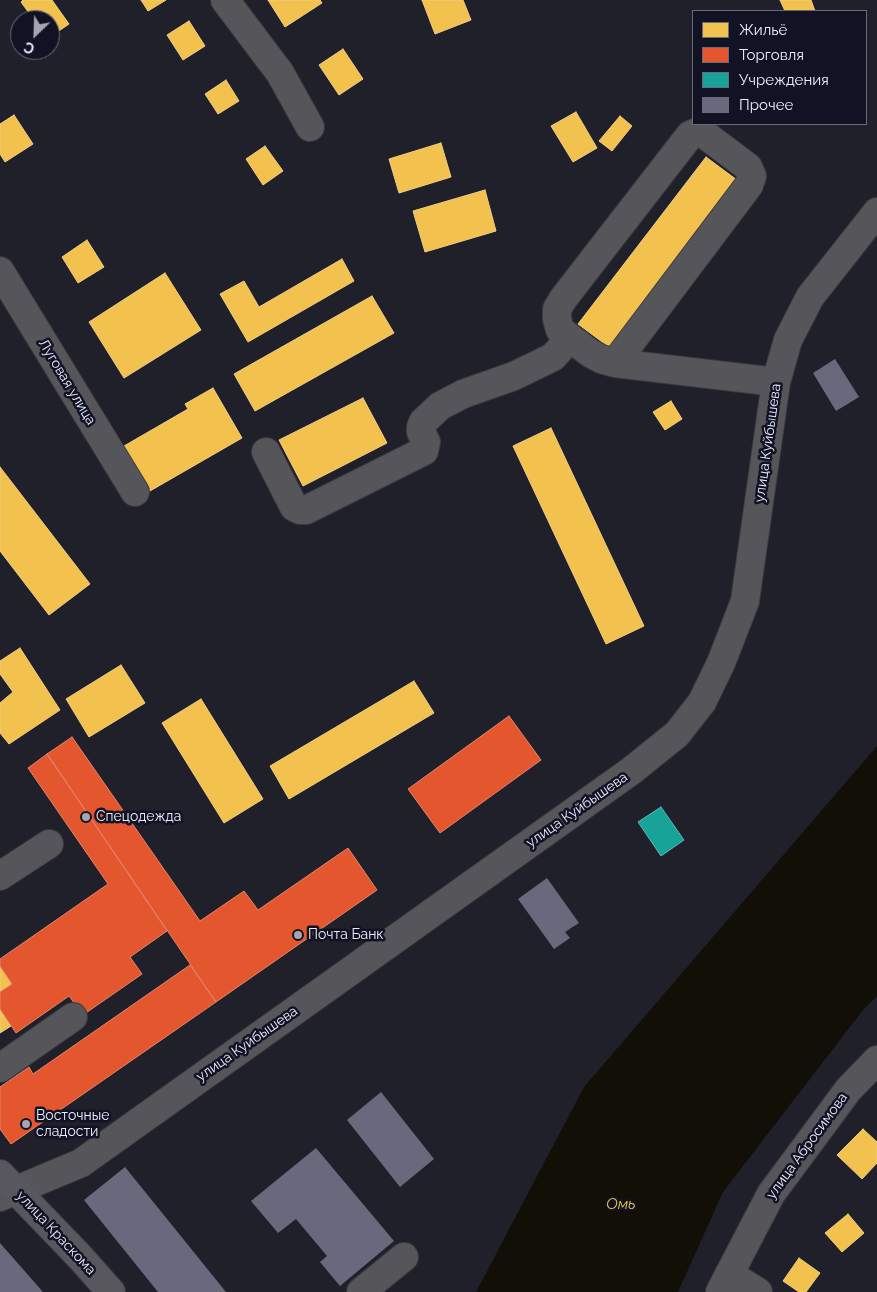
<!DOCTYPE html>
<html>
<head>
<meta charset="utf-8">
<style>
  body { margin:0 }
  #map { position:relative; width:877px; height:1292px; overflow:hidden; background:#20202a; font-family:Raleway,sans-serif }
  canvas { display:block }
  .legend { position:absolute; left:692px; top:10px; width:175px; height:115px; box-sizing:border-box; background:#121225; border:1px solid #696a7b; margin:0; padding:6px 9px; list-style:none; font-size:15px; color:#eceefc }
  .legend li { display:flex; align-items:center; gap:10px; height:25px }
  .legend b { width:25px; border:1px solid #696a7b }
  .north { position:absolute; left:10px; top:10px; width:50px; height:50px; box-sizing:border-box; background:#121225; border:1px solid #696a7b; border-radius:50%; rotate:204deg; font-size:14px; font-weight:700; line-height:20px; text-align:center; color:#eceefc }
  .north::after { content:''; display:block; margin:auto; width:18px; height:22px; background:#a5a6b2; clip-path:polygon(50% 0,100% 100%,50% 72%,0 100%) }
</style>
</head>
<body>
<div id="map">
<canvas width="877" height="1292"></canvas>
<ul class="legend">
<li><b style="height:14px;background:#f2c14e"></b>Жильё</li>
<li><b style="height:14px;background:#e4572e"></b>Торговля</li>
<li><b style="height:14px;background:#17a398"></b>Учреждения</li>
<li><b style="height:14px;background:#68697d"></b>Прочее</li>
</ul>
<div class="north">С</div>
</div>
<script>
const ctx = document.querySelector('canvas').getContext('2d');
ctx.lineJoin = 'round';
function fillPath(path, color) {
  ctx.fillStyle = color;
  ctx.fill(path, 'evenodd');
}
function toPath(rows) {
  const path = new Path2D();
  for (const r of rows) {
    path.moveTo(r[0], r[1]);
    for (let i = 2; i < r.length; i += 2) path.lineTo(r[i], r[i + 1]);
  }
  return path;
}
function stroke(path, color, width, dash) {
  ctx.strokeStyle = color;
  ctx.lineWidth = width;
  ctx.lineCap = dash ? 'butt' : 'round';
  ctx.setLineDash(dash || []);
  ctx.stroke(path);
}
function label(font, color, halo, rows, align = 'center') {
  ctx.font = font + ' Raleway,sans-serif';
  ctx.lineWidth = 5;
  ctx.setLineDash([]);
  ctx.textBaseline = 'middle';
  ctx.strokeStyle = halo;
  ctx.fillStyle = color;
  for (const [text, x, y, turn = 0] of rows) {
    ctx.save();
    ctx.translate(x, y);
    ctx.rotate((+turn || 0) * Math.PI / 180);
    ctx.textAlign = isNaN(turn) ? turn : align;
    if (halo) ctx.strokeText(text, 0, 0);
    ctx.fillText(text, 0, 0);
    ctx.restore();
  }
}
const water = toPath([
  [877,746,877,996,863,1010,723,1192,678,1292,476,1292,584,1087]
]);
const homes = toPath([
  [23,0,52,0,69,24,50,37,50,20,34,20,21,2,23,0],
  [141,0,166,0,148,11,141,0],
  [268,0,320,0,322,3,285,27,268,0],
  [422,0,463,0,471,20,435,34,422,0],
  [780,0,811,0,815,11,785,11,780,0],
  [189,21,205,46,183,60,167,35,189,21],
  [343,49,363,79,339,95,319,65,343,49],
  [226,80,239,101,218,114,205,94,226,80],
  [576,112,597,148,573,162,551,126,576,112],
  [14,115,33,144,5,162,0,154,0,124,14,115],
  [620,116,632,126,612,151,599,141,620,116],
  [441,143,451,177,399,193,389,159,441,143],
  [265,146,283,171,263,185,246,159,265,146],
  [706,157,741,183,613,350,578,324,706,157],
  [485,190,496,231,425,252,413,211,485,190],
  [87,240,104,267,78,283,62,257,87,240],
  [342,259,354,281,248,342,220,294,244,281,259,307,342,259],
  [165,273,201,330,124,378,89,322,165,273],
  [372,296,394,333,255,411,234,374,372,296],
  [213,388,242,438,150,491,124,446,188,409,185,404,213,388],
  [363,398,387,443,303,486,279,440,363,398],
  [671,401,682,419,665,430,653,412,671,401],
  [551,428,644,626,606,644,513,446,551,428],
  [0,467,90,584,49,615,0,551,0,467],
  [20,648,60,710,9,744,0,733,0,703,13,692,0,674,0,661,20,648],
  [121,665,145,703,89,737,66,699,121,665],
  [414,681,434,713,289,799,270,766,414,681],
  [201,699,263,799,224,823,162,723,201,699],
  [0,966,12,984,0,992,0,966],
  [0,1009,11,1026,0,1033,0,1009],
  [863,1129,877,1142,877,1163,862,1179,837,1155,863,1129],
  [848,1214,864,1233,842,1252,825,1233,848,1214],
  [799,1258,820,1273,806,1292,799,1292,783,1281,799,1258]
]);
const shops = toPath([
  [509,716,541,760,440,833,408,789,509,716],
  [72,737,200,921,244,891,258,910,348,848,377,890,216,1002,47,754,72,737],
  [47,754,167,931,130,957,142,974,83,1015,69,996,16,1033,0,1009,0,992,12,984,0,966,0,959,108,884,28,768,47,754],
  [190,965,216,1002,11,1144,0,1129,0,1087,29,1067,33,1074,190,965]
]);
const public = toPath([
  [661,807,684,840,661,856,638,822,661,807]
]);
const building = toPath([
  [835,359,859,397,836,411,813,373],
  [547,878,579,923,565,932,570,938,554,949,518,899],
  [381,1092,434,1159,400,1187,347,1120],
  [316,1148,394,1241,340,1286,320,1262,327,1256,296,1219,278,1233,251,1201],
  [125,1167,226,1292,158,1292,84,1200],
  [0,1243,43,1292,0,1292]
]);
const minor = toPath([
  [225,0,280,73,310,127],
  [0,271,135,492],
  [615,363,749,185,752,176,748,167,704,134,697,132,690,135,563,299,557,309,557,319,560,330,590,353,601,359,615,363,776,382],
  [266,452,294,507,300,510,306,510,424,451,426,442,421,432,421,427,423,422,440,406,463,394,514,376,553,357,570,338],
  [0,876,49,844],
  [0,1068,73,1017],
  [0,1197,81,1163,631,771,677,734,702,702,721,663,745,601,776,382,788,340,810,297,877,212],
  [729,1274,758,1292],
  [361,1292,404,1257],
  [720,1292,771,1194,848,1090,877,1060]
]);
const major = toPath([
  [0,1174,80,1257,111,1292]
]);
const markers = [
  [86,817,5,"#a5a6b2"],
  [298,935,5,"#a5a6b2"],
  [26,1124,5,"#a5a6b2"]
];
const streetNames = [
  ["Луговая улица",67,382,59],
  ["улица Куйбышева",768,443,-82],
  ["улица Куйбышева",577,810,-35],
  ["улица Куйбышева",247,1044,-35],
  ["улица Абросимова",807,1146,-54],
  ["улица Краскома",56,1233,47]
];
const poiNames = [
  ["Спецодежда",96,817],
  ["Почта Банк",308,935],
  ["Восточные",36,1116],
  ["сладости",36,1132]
];
const waterNames = [
  ["Омь",621,1204]
];
fillPath(water, '#120f07');
fillPath(homes, '#f2c14e');
stroke(homes, '#f0ce82', 1);
fillPath(shops, '#e4572e');
stroke(shops, '#e6846c', 1);
fillPath(public, '#17a398');
stroke(public, '#57bab6', 1);
fillPath(building, '#68697d');
stroke(minor, '#393a42', 30);
stroke(major, '#393a42', 30);
stroke(minor, '#56565a', 28);
stroke(major, '#57575d', 28);
for (const [x, y, r, color] of markers) {
  const dot = new Path2D();
  dot.arc(x, y, r, 0, 2 * Math.PI);
  ctx.fillStyle = color;
  ctx.fill(dot);
  stroke(dot, '#121225', 2);
}
label('14px', '#eceefc', '#121225', streetNames);
label('14px', '#eceefc', '#121225', poiNames, 'left');
label('italic 15px', '#ebc743', '#121225', waterNames);
</script>
</body>
</html>
